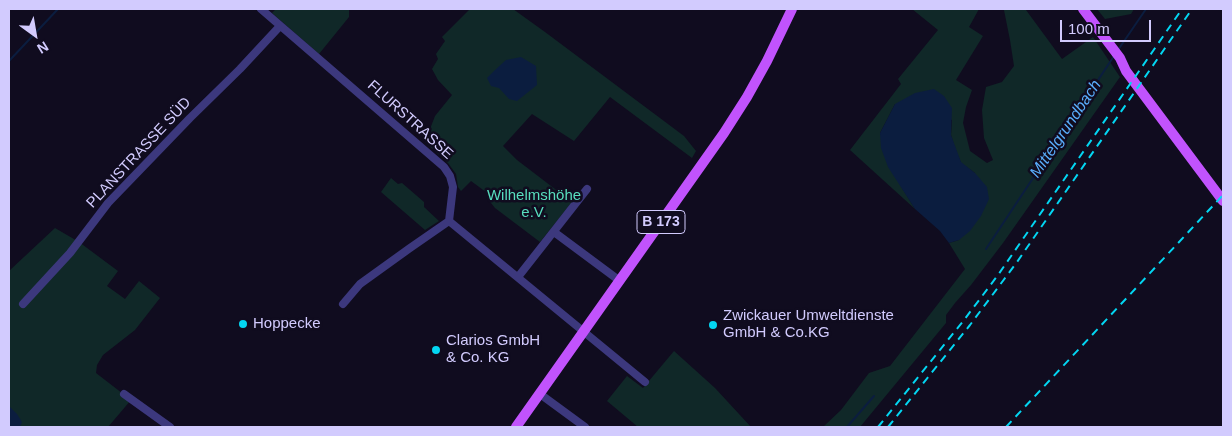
<!DOCTYPE html>
<html>
<head>
<meta charset="utf-8">
<style>
  body { margin:0 }
  #map { position:relative; width:1232px; height:436px; overflow:hidden; background:#100c1f; font-family:Helvetica,sans-serif }
  canvas { display:block }
  .frame { position:absolute; inset:0; border:10px solid #d2cbfe; pointer-events:none }
  .north { position:absolute; left:10px; top:10px; width:50px; height:50px; -webkit-text-stroke:4px #100c1f; paint-order:stroke; rotate:148deg; font-size:14px; font-weight:700; line-height:20px; text-align:center; color:#d2cbfe }
  .north::after { content:''; display:block; margin:auto; width:18px; height:22px; background:#d2cbfe; clip-path:polygon(50% 0,100% 100%,50% 72%,0 100%) }
  .scale { position:absolute; left:1060px; top:20px; width:91px; height:22px; box-sizing:border-box; border:2px solid #d2cbfe; border-top:0; padding-left:6px; font-size:15px; line-height:18px; white-space:nowrap; color:#d2cbfe; -webkit-text-stroke:4px #100c1f; paint-order:stroke }
</style>
</head>
<body>
<div id="map">
<canvas width="1232" height="436"></canvas>
<div class="frame"></div>
<div class="north">N</div>
<div class="scale">100 m</div>
</div>
<script>
const ctx = document.querySelector('canvas').getContext('2d');
ctx.lineJoin = 'round';
function fillPath(path, color) {
  ctx.fillStyle = color;
  ctx.fill(path, 'evenodd');
}
function toPath(rows) {
  const path = new Path2D();
  for (const r of rows) {
    path.moveTo(r[0], r[1]);
    for (let i = 2; i < r.length; i += 2) path.lineTo(r[i], r[i + 1]);
  }
  return path;
}
function stroke(path, color, width, dash) {
  ctx.strokeStyle = color;
  ctx.lineWidth = width;
  ctx.lineCap = dash ? 'butt' : 'round';
  ctx.setLineDash(dash || []);
  ctx.stroke(path);
}
function label(font, color, halo, rows, align = 'center') {
  ctx.font = font + ' Helvetica,sans-serif';
  ctx.lineWidth = 5;
  ctx.setLineDash([]);
  ctx.textBaseline = 'middle';
  ctx.strokeStyle = halo;
  ctx.fillStyle = color;
  for (const [text, x, y, turn = 0] of rows) {
    ctx.save();
    ctx.translate(x, y);
    ctx.rotate((+turn || 0) * Math.PI / 180);
    ctx.textAlign = isNaN(turn) ? turn : align;
    if (halo) ctx.strokeText(text, 0, 0);
    ctx.fillText(text, 0, 0);
    ctx.restore();
  }
}
const green = toPath([
  [276,9,349,9,349,17,319,54,272,13],
  [470,9,513,9,545,32,684,136,696,151,692,158,610,97,574,141,532,114,503,146,517,160,572,202,540,242,495,208,487,198,490,195,471,181,461,191,458,187,456,174,448,163,425,142,435,116,452,95,438,80,432,69,438,59,436,54,445,41,442,37],
  [912,9,979,9,969,27,983,36,956,80,972,90,966,107,963,123,970,151,987,163,993,160,984,138,982,110,986,87,1002,82,1014,66,1010,40,1004,10,1002,9,1024,9,1026,10,1062,59,1093,37,1120,77,1003,243,971,285,955,303,946,315,946,323,860,427,823,427,841,410,869,373,890,366,965,269,949,243,959,240,975,173,961,163,955,148,951,135,952,120,895,104,880,133,899,183,915,209,850,150,901,84,898,79,938,30],
  [1097,9,1134,9,1131,14,1105,19],
  [391,178,398,184,402,183,424,202,424,207,439,221,425,230,381,192],
  [55,228,79,242,118,271,107,286,125,299,139,281,160,298,135,330,103,355,97,365,96,373,131,400,108,427,9,427,9,271],
  [674,351,715,388,751,427,638,427,607,401,627,376,643,388]
]);
const water = toPath([
  [521,57,536,66,537,85,517,101,509,99,499,88,491,86,487,78,495,70,506,60],
  [934,89,944,96,952,108,951,135,961,162,975,173,987,187,989,199,981,216,970,231,959,240,949,243,940,231,915,209,888,167,881,148,880,133,895,104,915,93],
  [9,406,17,414,22,422,20,427,9,427]
]);
const stream = toPath([
  [1118,50,1146,9],
  [9,61,58,9],
  [986,249,1114,56],
  [847,427,874,396]
]);
const minor = toPath([
  [261,9,444,167,450,176,453,187,449,221,645,382],
  [554,232,620,281],
  [518,277,587,189],
  [23,304,70,253,108,203,190,118,240,69,280,26],
  [343,304,360,284,410,248,449,221],
  [124,394,170,427],
  [540,394,585,427]
]);
const major = toPath([
  [1083,9,1120,58,1126,71,1223,201],
  [516,427,724,133,747,97,767,61,792,9]
]);
const rail = toPath([
  [878,427,964,320,998,275,1182,9],
  [888,427,970,325,1017,262,1192,9],
  [1006,427,1223,195]
]);
const markers = [
  [243,324,5,"#03d6f2"],
  [713,325,5,"#03d6f2"],
  [436,350,5,"#03d6f2"]
];
const shields = [
  [661,222,48]
];
const shieldNames = [
  ["B 173",661,222]
];
const streetNames = [
  ["FLURSTRASSE",410,120,42],
  ["PLANSTRASSE SÜD",139,153,-47]
];
const parkNames = [
  ["Wilhelmshöhe",534,196],
  ["e.V.",534,213]
];
const poiNames = [
  ["Zwickauer Umweltdienste",723,316],
  ["GmbH & Co.KG",723,333],
  ["Hoppecke",253,324],
  ["Clarios GmbH",446,341],
  ["& Co. KG",446,358]
];
const waterNames = [
  ["Mittelgrundbach",1066,129,-56]
];
fillPath(green, '#102828');
fillPath(water, '#0b1d3f');
stroke(stream, '#0b1d3f', 2);
stroke(minor, '#3c387d', 8);
stroke(major, '#c153fd', 10);
stroke(rail, '#03d6f2', 2, [8, 6]);
for (const [x, y, r, color] of markers) {
  const dot = new Path2D();
  dot.arc(x, y, r, 0, 2 * Math.PI);
  ctx.fillStyle = color;
  ctx.fill(dot);
  stroke(dot, '#100c1f', 2);
}
for (const [x, y, w] of shields) {
  const box = new Path2D();
  box.roundRect(x - w / 2, y - 11.5, w, 23, 4);
  ctx.fillStyle = '#100c1f';
  ctx.fill(box);
  stroke(box, '#d2cbfe', 1);
}
label('bold 14px', '#d2cbfe', null, shieldNames);
label('15px', '#d2cbfe', '#100c1f', streetNames);
label('15px', '#58ddbe', '#100c1f', parkNames);
label('15px', '#d2cbfe', '#100c1f', poiNames, 'left');
label('italic 16px', '#5aaefd', '#100c1f', waterNames);
</script>
</body>
</html>
